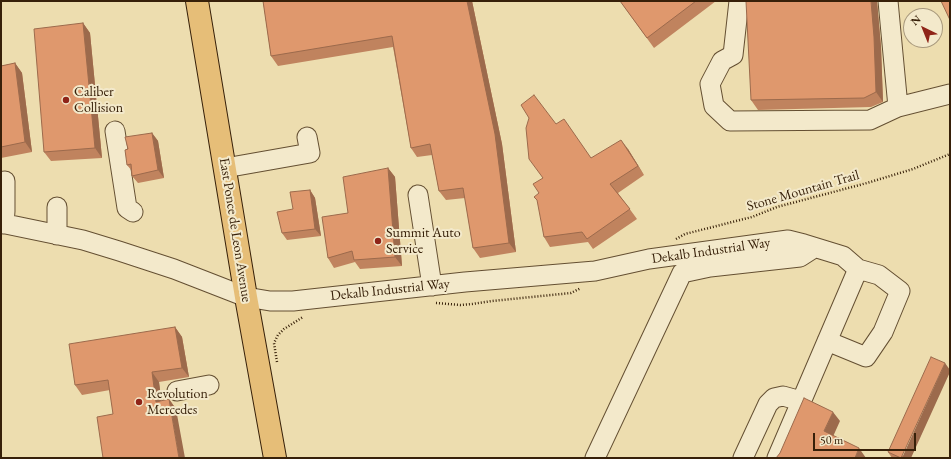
<!DOCTYPE html>
<html>
<head>
<meta charset="utf-8">
<style>
  body { margin:0 }
  #map { position:relative; width:951px; height:459px; overflow:hidden; background:#edddaf; font-family:"EB Garamond",serif }
  canvas { display:block }
  .frame { position:absolute; inset:0; border:2px solid #372009; pointer-events:none }
  .north { position:absolute; left:903px; top:8px; width:40px; height:40px; box-sizing:border-box; background:#f3e9cb; border:1px solid #a8997d; border-radius:50%; rotate:317deg; font-size:11px; font-weight:700; line-height:16px; text-align:center; color:#372009 }
  .north::after { content:''; display:block; margin:auto; width:14px; height:18px; background:#8f2418; clip-path:polygon(50% 0,100% 100%,50% 72%,0 100%) }
  .scale { position:absolute; left:813px; top:433px; width:103px; height:18px; box-sizing:border-box; border:2px solid #372009; border-top:0; padding-left:5px; font-size:12px; line-height:14px; white-space:nowrap; color:#372009; -webkit-text-stroke:3px #f3e9cb; paint-order:stroke }
</style>
</head>
<body>
<div id="map">
<canvas width="951" height="459"></canvas>
<div class="frame"></div>
<div class="north">N</div>
<div class="scale">50 m</div>
</div>
<script>
const ctx = document.querySelector('canvas').getContext('2d');
ctx.lineJoin = 'round';
function toPath(rows) {
  const path = new Path2D();
  for (const r of rows) {
    path.moveTo(r[0], r[1]);
    for (let i = 2; i < r.length; i += 2) path.lineTo(r[i], r[i + 1]);
  }
  return path;
}
function stroke(path, color, width, dash) {
  ctx.strokeStyle = color;
  ctx.lineWidth = width;
  ctx.lineCap = dash ? 'butt' : 'round';
  ctx.setLineDash(dash || []);
  ctx.stroke(path);
}
function fillPath(path, color) {
  ctx.fillStyle = color;
  ctx.fill(path, 'evenodd');
}
function label(font, color, halo, rows, align = 'center') {
  ctx.font = font + ' "EB Garamond",serif';
  ctx.lineWidth = 4;
  ctx.setLineDash([]);
  ctx.textBaseline = 'middle';
  ctx.strokeStyle = halo;
  ctx.fillStyle = color;
  for (const [text, x, y, turn = 0] of rows) {
    ctx.save();
    ctx.translate(x, y);
    ctx.rotate((+turn || 0) * Math.PI / 180);
    ctx.textAlign = isNaN(turn) ? turn : align;
    if (halo) ctx.strokeText(text, 0, 0);
    ctx.fillText(text, 0, 0);
    ctx.restore();
  }
}
const path = toPath([
  [676,239,685,234,752,217,777,207,867,183,913,169,950,154],
  [436,303,460,305,472,304,492,301,571,293,581,288],
  [277,362,274,343,278,335,284,329,303,317]
]);
const minor = toPath([
  [739,1,733,55,722,61,710,84,714,106,730,121,870,120,898,107],
  [888,1,898,107,950,94],
  [115,131,127,208,133,212],
  [225,168,310,153,307,137],
  [418,195,432,286],
  [1,223,83,240,119,251,174,269,246,297,270,301,293,301,465,282,595,271,649,259,788,240,804,244,843,256,858,269,777,458],
  [4,224,5,211,5,181],
  [57,235,57,207],
  [827,341,866,357,883,332,900,291,879,275,858,269],
  [177,391,209,385],
  [595,458,682,273,710,267,800,257,814,248],
  [743,458,768,404,774,398,783,396,801,401]
]);
const major = toPath([
  [197,1,246,297,275,458]
]);
const wall = toPath([
  [263,1,472,1,502,144,516,252,480,258,473,248,465,198,446,200,439,191,432,155,417,157,411,148,393,47,278,66,271,56],
  [620,1,716,1,654,48],
  [877,2,881,47,883,102,871,107,758,110,751,100],
  [83,23,90,33,102,158,51,161,44,152],
  [15,63,22,73,32,152,1,158,1,66],
  [556,124,591,158,628,149,644,175,618,193,637,219,593,249,588,242,550,247,544,237,539,193],
  [152,133,158,141,164,178,138,183,132,176,132,171,127,165,128,149],
  [388,168,395,177,402,266,360,269,355,262,334,268,328,258,348,213],
  [310,190,315,198,321,236,287,240,282,233,293,209],
  [175,327,182,337,189,377,159,382,161,401,169,399,176,409,113,414,110,390,82,395,75,385],
  [888,452,911,458,892,458]
]);
const shadedWall = toPath([
  [467,1,472,1,502,144,516,252,509,243],
  [871,1,877,1,881,47,883,102,876,92],
  [83,23,90,33,102,158,95,148],
  [15,63,22,73,32,152,25,142],
  [152,133,158,141,164,178,158,170],
  [621,140,628,149,644,175,638,166],
  [388,168,395,177,402,266,395,257],
  [310,190,315,198,321,236,315,229],
  [175,327,182,337,189,377,182,368],
  [945,363,950,370,950,372,911,458,902,458],
  [152,372,159,382,163,412,156,402],
  [169,399,176,409,185,458,179,458],
  [833,412,840,421,831,441,824,431],
  [859,448,866,458,855,458]
]);
const building = toPath([
  [263,1,467,1,495,134,509,243,473,248,463,188,439,191,430,144,411,148,392,36,271,56,263,1],
  [620,1,696,1,647,38,620,1],
  [746,1,871,1,874,37,876,92,864,98,751,100,746,1],
  [941,1,950,1,950,20,941,1],
  [83,23,95,148,44,152,34,29,83,23],
  [15,63,25,142,1,147,1,66,15,63],
  [534,95,556,124,564,119,591,158,621,140,638,166,610,184,630,209,587,239,582,232,544,237,537,200,534,197,539,193,533,184,543,178,529,159,526,128,529,118,521,105,534,95],
  [152,133,158,170,132,176,131,164,127,165,125,150,128,149,125,137,152,133],
  [388,168,395,257,354,260,352,251,328,258,322,217,348,213,343,177,388,168],
  [310,190,315,229,282,233,277,212,293,209,290,192,310,190],
  [175,327,182,368,152,372,156,402,169,399,179,458,103,458,97,417,113,414,108,380,75,385,69,344,175,327],
  [931,357,945,363,901,458,888,452,931,357],
  [804,398,833,412,824,431,859,448,855,458,776,458,780,453,804,398]
]);
const markers = [
  [66,100,4,"#8f2418"],
  [378,241,4,"#8f2418"],
  [139,402,4,"#8f2418"]
];
const poiNames = [
  ["Caliber",74,92],
  ["Collision",74,108],
  ["Summit Auto",386,233],
  ["Service",386,249],
  ["Revolution",147,394],
  ["Mercedes",147,410]
];
const streetNames = [
  ["Stone Mountain Trail",803,191,-16],
  ["East Ponce de Leon Avenue",235,230,81],
  ["Dekalb Industrial Way",711,251,-8],
  ["Dekalb Industrial Way",390,290,-6]
];
stroke(minor, '#644f32', 21);
stroke(major, '#372009', 24);
stroke(path, '#372009', 2.5, [1, 2]);
stroke(minor, '#f3e9cb', 19);
stroke(major, '#e6be78', 22);
fillPath(wall, '#c0835e');
fillPath(shadedWall, '#9c6a4c');
fillPath(building, '#df986d');
stroke(building, '#9c6a4c', 1);
for (const [x, y, r, color] of markers) {
  const dot = new Path2D();
  dot.arc(x, y, r, 0, 2 * Math.PI);
  ctx.fillStyle = color;
  ctx.fill(dot);
  stroke(dot, '#f3e9cb', 1.5);
}
label('14px', '#372009', '#f3e9cb', poiNames, 'left');
label('14px', '#372009', '#f3e9cb', streetNames);
</script>
</body>
</html>
